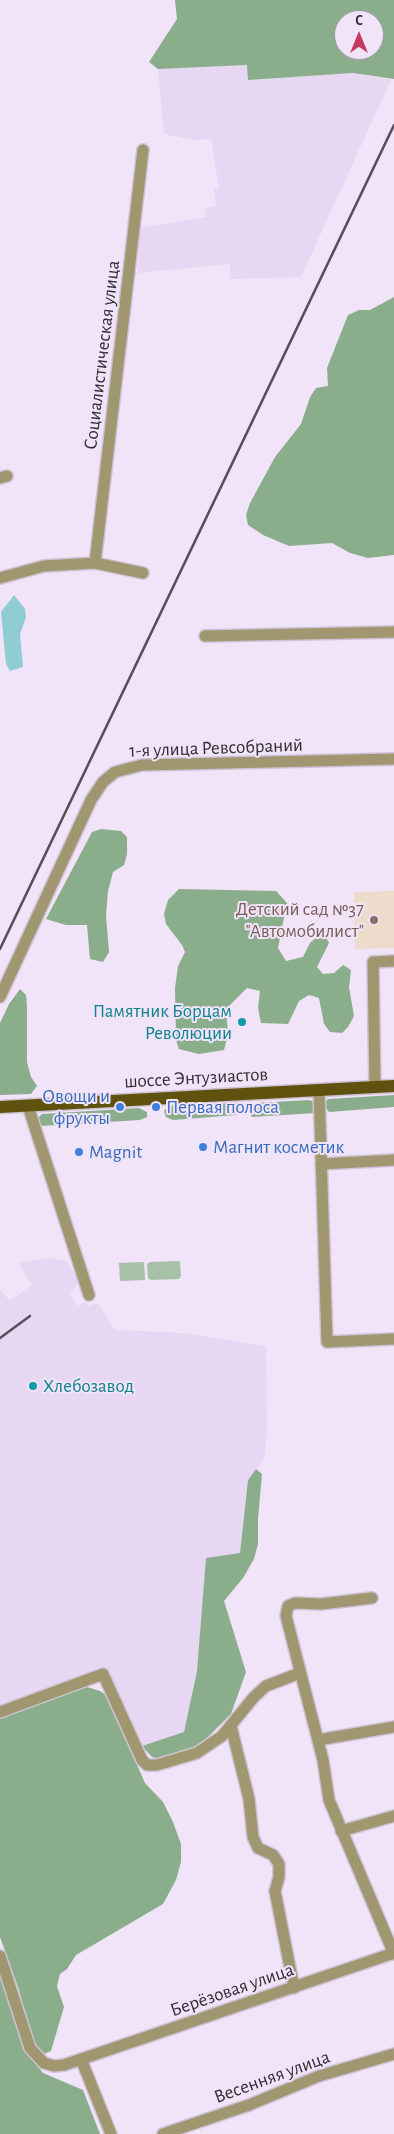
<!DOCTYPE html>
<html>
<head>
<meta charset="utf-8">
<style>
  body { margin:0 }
  #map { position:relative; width:394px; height:2134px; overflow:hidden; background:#f1e3f8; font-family:"Alegreya Sans",sans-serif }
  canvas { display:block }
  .north { position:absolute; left:334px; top:10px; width:50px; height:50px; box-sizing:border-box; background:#f1e3f8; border:1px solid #a49aaa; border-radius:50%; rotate:0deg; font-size:14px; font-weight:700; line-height:20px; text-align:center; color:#312c34 }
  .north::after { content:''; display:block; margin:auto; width:18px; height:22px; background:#c83960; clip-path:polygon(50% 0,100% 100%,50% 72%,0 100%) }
</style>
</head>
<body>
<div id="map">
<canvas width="394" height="2134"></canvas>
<div class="north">С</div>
</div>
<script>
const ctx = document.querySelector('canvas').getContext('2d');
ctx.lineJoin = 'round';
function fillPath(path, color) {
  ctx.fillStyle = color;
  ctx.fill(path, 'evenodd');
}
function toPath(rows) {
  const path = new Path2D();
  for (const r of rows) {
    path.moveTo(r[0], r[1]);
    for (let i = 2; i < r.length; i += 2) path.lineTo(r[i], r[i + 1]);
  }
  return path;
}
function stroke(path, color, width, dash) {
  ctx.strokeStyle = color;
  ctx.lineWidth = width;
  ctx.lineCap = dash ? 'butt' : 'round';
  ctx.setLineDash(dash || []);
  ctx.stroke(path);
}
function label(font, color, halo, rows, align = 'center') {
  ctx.font = font + ' "Alegreya Sans",sans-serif';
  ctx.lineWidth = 4;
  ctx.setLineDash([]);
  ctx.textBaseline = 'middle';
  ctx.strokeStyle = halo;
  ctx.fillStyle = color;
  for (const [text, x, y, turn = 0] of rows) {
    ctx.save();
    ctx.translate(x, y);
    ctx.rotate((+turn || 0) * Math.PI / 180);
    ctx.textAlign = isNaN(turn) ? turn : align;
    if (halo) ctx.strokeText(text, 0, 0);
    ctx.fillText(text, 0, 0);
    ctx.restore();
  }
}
const built = toPath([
  [247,65,248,80,353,73,391,80,301,277,230,279,230,264,138,273,139,228,206,217,205,208,216,206,214,189,219,188,211,139,192,140,164,134,158,69],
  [50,1258,66,1261,80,1281,70,1293,77,1306,85,1302,88,1306,98,1303,115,1330,183,1333,266,1346,267,1433,264,1459,248,1480,240,1553,197,1671,184,1733,142,1746,108,1670,33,1693,0,1707,0,1289,10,1301,32,1285,18,1262]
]);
const education = toPath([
  [394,891,394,948,355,949,354,892]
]);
const green = toPath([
  [178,1261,180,1262,181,1276,179,1279,151,1280,148,1278,147,1264,150,1262],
  [144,1262,145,1280,120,1281,119,1263]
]);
const forest = toPath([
  [175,0,394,0,394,79,353,73,248,80,247,65,158,69,149,62,177,19],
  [344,20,374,20,374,50,344,50],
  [394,297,394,555,368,558,350,553,332,543,289,546,263,535,248,525,246,515,250,503,275,457,301,424,310,397,316,388,328,386,327,368,348,315,359,310,370,310],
  [101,829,121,831,127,837,127,854,124,865,113,872,108,891,106,915,109,952,103,962,90,959,87,925,66,925,46,919,92,832],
  [179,889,276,891,287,903,278,948,286,961,303,957,310,943,317,937,325,935,329,943,317,967,323,974,334,973,343,965,351,970,349,987,354,1016,348,1027,342,1033,330,1032,324,1024,319,998,309,995,299,1001,288,1024,261,1023,258,1008,260,991,247,988,226,1009,228,1035,224,1050,199,1054,179,1049,176,1040,175,988,178,966,185,952,182,945,166,924,164,914,168,900],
  [20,989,26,995,27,1006,27,1062,31,1077,37,1086,31,1094,0,1095,0,1023,9,1004],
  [394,1095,394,1107,329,1112,323,1104,328,1099],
  [309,1100,316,1102,315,1113,252,1117,248,1111,250,1107,256,1103],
  [237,1103,240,1110,236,1115,173,1120,166,1117,164,1111,168,1106],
  [139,1108,147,1112,147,1117,140,1120,41,1126,38,1121,38,1118,42,1114],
  [256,1469,262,1474,258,1519,258,1544,254,1559,243,1578,224,1601,246,1672,231,1714,197,1748,160,1759,152,1757,142,1746,184,1732,197,1671,206,1558,240,1553,248,1480],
  [87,1687,100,1691,110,1698,119,1716,130,1749,145,1783,163,1802,173,1822,181,1844,181,1862,176,1880,163,1904,76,1955,67,1969,60,1974,57,1986,64,2007,51,2051,42,2055,34,2050,19,1990,0,1937,0,1718,49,1698],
  [0,1974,23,2045,31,2058,43,2073,83,2090,100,2134,0,2134]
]);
const water = toPath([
  [14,595,25,609,26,617,20,634,23,667,10,671,6,664,1,612]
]);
const minor = toPath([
  [0,478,7,476],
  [95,563,143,150],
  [0,578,44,566,95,563,143,573],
  [205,636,394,632],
  [0,997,91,800,103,782,115,772,142,765,394,759],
  [375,1087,373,962,394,961],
  [319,1090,327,1342,394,1339],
  [28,1106,89,1295],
  [321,1164,394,1160],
  [372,1598,321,1604,295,1603,288,1606,286,1616,323,1760,329,1800,394,1954],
  [0,1712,103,1674,142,1760,147,1765,157,1765,197,1753,222,1736,254,1697,266,1686,300,1673],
  [231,1726,249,1799,253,1837,258,1848,273,1855,279,1864,279,1877,275,1891,294,1988],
  [318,1740,394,1727],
  [341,1831,394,1816],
  [0,1956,30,2048,44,2063,54,2066,64,2065,394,1953],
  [81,2059,111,2134],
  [163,2134,249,2105,319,2076,394,2054]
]);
const major = toPath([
  [0,1107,394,1086]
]);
const rail = toPath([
  [0,949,394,125],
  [0,1338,30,1316]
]);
const markers = [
  [374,920,5,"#8d6e63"],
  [242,1022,5,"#0f9aa8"],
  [120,1107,5,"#3f7fe0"],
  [156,1107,5,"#3f7fe0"],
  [203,1147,5,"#3f7fe0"],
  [79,1152,5,"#3f7fe0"],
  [33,1386,5,"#0f9aa8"]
];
const streetNames = [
  ["Социалистическая улица",102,355,-83],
  ["1-я улица Ревсобраний",216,748,-2],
  ["шоссе Энтузиастов",196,1078,-3],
  ["Берёзовая улица",232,1990,-19],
  ["Весенняя улица",272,2077,-20]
];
const educationNames = [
  ["Детский сад №37",364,909],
  ["\"Автомобилист\"",364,931]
];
const cultureNames = [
  ["Памятник Борцам",232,1011],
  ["Революции",232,1033],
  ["Хлебозавод",43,1386,"left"]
];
const shopNames = [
  ["Овощи и",110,1096,"right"],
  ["фрукты",110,1118,"right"],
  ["Первая полоса",166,1107],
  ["Магнит косметик",213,1147],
  ["Magnit",89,1152]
];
fillPath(built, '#e8d7f2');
fillPath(education, '#eddccb');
fillPath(green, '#a7c0a8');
fillPath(forest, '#8aae8b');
fillPath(water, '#8fcdd3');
stroke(minor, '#cec2d5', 14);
stroke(major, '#cec2d5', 15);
stroke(minor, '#a0966f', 11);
stroke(major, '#60520e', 12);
stroke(rail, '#554f59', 2.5);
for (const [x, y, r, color] of markers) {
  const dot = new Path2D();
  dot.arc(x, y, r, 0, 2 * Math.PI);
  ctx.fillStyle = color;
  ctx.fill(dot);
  stroke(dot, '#f1e3f8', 2);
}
label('19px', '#312c34', '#f1e3f8', streetNames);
label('19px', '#785e54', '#f1e3f8', educationNames, 'right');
label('19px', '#0d838f', '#f1e3f8', cultureNames, 'right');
label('19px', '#366cbe', '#f1e3f8', shopNames, 'left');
</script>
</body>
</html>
